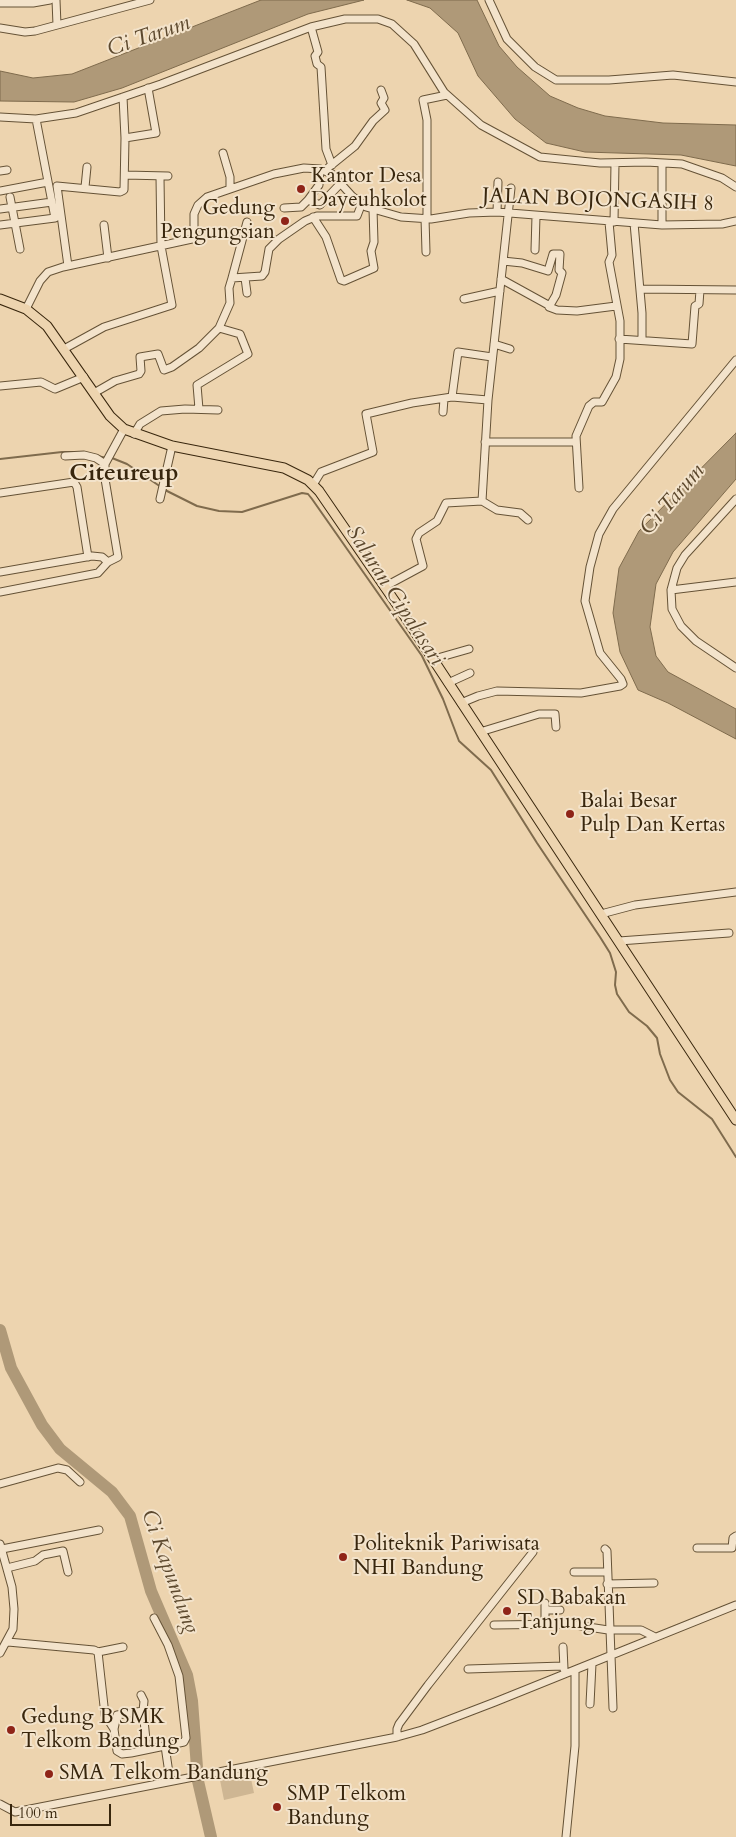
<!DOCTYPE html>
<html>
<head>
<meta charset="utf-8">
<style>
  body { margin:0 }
  #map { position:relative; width:736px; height:1837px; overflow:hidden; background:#edd4af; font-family:Cardo,serif }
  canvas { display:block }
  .scale { position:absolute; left:10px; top:1804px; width:101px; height:22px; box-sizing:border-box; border:2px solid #38260d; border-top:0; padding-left:6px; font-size:15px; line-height:18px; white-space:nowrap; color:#38260d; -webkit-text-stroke:4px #f3e3cb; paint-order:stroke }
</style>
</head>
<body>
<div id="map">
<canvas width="736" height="1837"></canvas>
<div class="scale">100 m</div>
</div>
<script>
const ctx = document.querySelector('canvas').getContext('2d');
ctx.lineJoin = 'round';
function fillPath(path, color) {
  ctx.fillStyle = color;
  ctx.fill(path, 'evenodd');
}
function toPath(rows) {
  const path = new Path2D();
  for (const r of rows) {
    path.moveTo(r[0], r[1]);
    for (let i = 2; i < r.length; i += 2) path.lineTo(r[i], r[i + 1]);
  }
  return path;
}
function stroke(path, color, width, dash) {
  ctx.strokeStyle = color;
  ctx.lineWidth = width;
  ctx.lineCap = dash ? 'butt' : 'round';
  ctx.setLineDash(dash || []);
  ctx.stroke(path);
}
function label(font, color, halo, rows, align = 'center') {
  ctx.font = font + ' Cardo,serif';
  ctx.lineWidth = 4;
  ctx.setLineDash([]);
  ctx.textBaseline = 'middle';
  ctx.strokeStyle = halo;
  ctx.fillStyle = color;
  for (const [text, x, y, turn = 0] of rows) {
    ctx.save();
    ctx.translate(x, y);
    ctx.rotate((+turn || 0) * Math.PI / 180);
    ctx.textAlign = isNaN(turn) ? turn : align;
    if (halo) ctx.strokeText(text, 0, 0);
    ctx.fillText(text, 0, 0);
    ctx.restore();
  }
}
const green = toPath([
  [250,1774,254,1793,224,1800,220,1780]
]);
const water = toPath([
  [261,0,364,0,308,14,122,88,74,102,0,101,0,71,33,78,72,74,261,0],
  [407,0,477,0,499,46,517,67,550,96,578,108,605,116,663,123,736,125,736,166,681,155,585,152,546,143,515,119,478,76,458,33,430,8,407,0],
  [736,433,736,479,673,552,656,584,650,627,656,656,668,672,736,709,736,739,668,703,638,690,620,652,613,613,619,568,639,531,736,433]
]);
const stream = toPath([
  [97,456,107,458],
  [112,458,127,464,161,487],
  [0,459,62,452,73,452],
  [165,490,197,506,219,511,242,512,302,493,308,494,312,499,422,656,443,699,459,741,491,770,537,843,600,937,610,953,616,972,615,985,617,994,629,1012,647,1026,657,1038,660,1054,670,1080,678,1092,712,1119,736,1157]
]);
const river = toPath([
  [0,1330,11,1368,42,1425,60,1449,112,1492,130,1516,151,1591,187,1675,192,1701,198,1781,211,1837]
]);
const minor = toPath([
  [56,0,57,25],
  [489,0,507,39,535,67,556,80,609,80,673,75,736,82],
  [0,3,33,3,50,0],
  [311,27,318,52,315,56,317,64,321,67,326,149,332,165],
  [0,28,25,32,35,31,150,0],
  [0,117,36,119,76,113,161,84,311,27,345,19,378,19,392,24,414,44,444,92,481,125,540,157,600,163,646,162,682,164,722,178,736,187],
  [125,138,156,133,148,88],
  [223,153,230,177,230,188],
  [662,163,662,225],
  [329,167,355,146,373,121,385,110,381,103,384,98,381,90],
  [0,171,7,170],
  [125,175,168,176],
  [85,187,87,167],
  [0,191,48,182],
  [10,197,20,249],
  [308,200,320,205,341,183],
  [284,208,301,207,308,200,319,185,320,169],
  [0,209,52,202],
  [497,212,498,182],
  [313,217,326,237,341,280,344,281,374,268,371,251,374,242,373,209],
  [425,218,426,252],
  [427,218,427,120,423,100,447,95],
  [247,222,232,278,262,276,265,272,269,249,279,239,305,221,317,216,357,216,362,203],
  [614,222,615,163],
  [634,223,642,313,642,340],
  [0,225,55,218,36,119],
  [104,225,108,258],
  [535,250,536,216],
  [503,261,522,263,548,271,553,254,560,254,559,270,562,273,556,295,549,307,557,310,577,311,616,306],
  [68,266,57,186,120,192,124,190,125,138,123,97],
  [245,278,247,293],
  [501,279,550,306],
  [640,289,736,290],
  [464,299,500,291],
  [26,309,40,281,48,272,63,267,192,239,194,236,194,214,198,205,207,197,274,174,304,168,320,169,332,174,352,196,366,207,401,217,431,219,469,213,497,212,662,225,722,224,736,221],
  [619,339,692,344,695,306,699,304,700,290],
  [494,344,510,349],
  [64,349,104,327,172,305,161,246,160,177],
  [0,386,41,382,55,389,84,377],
  [94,393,115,381,139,374,141,371,140,357,158,354,164,370,172,367,199,348,219,328],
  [452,397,488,400],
  [199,409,197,385,248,354,240,334,219,328,230,303,229,288,232,278],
  [443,412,444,399],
  [134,434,140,424,161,411,185,409,218,410],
  [485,442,576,442],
  [65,456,84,455,96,458,105,464],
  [313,485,321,472,373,452,366,414,412,403,452,397,458,352,492,357],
  [579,488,576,436,589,406,594,402,602,402,616,377,620,359,620,321,609,262,612,255,609,222],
  [0,493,74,482,77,487,88,557],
  [160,499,172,446],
  [736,499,685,555,677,568,671,590,672,609,681,626,696,641,736,668],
  [482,501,488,400,511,188],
  [0,572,92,556,102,557,108,562,118,557,105,479,105,464,124,429],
  [384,587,423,566,416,539,419,533,437,521,446,503,482,501,497,510,520,513,528,520],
  [671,590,736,582],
  [0,592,98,573,108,562],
  [435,663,441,657,469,649],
  [448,683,470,673],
  [461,703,478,696,497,691,581,693,620,686,623,684,621,679,600,653,585,601,590,567,599,534,613,509,736,360],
  [480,732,539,714,555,714,556,727],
  [601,914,635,905,736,892],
  [619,941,729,933],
  [0,1484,58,1468,67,1470,80,1482],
  [0,1544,12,1587,14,1609,13,1629,0,1653],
  [697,1548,732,1548,733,1538,736,1536],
  [2,1549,99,1530],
  [605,1549,607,1551,613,1708],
  [7,1568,35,1561,43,1555,63,1551,68,1572],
  [574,1572,607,1572],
  [607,1584,654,1583],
  [545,1603,545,1624],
  [547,1610,560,1610],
  [494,1625,569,1624,608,1630,641,1630,655,1637],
  [8,1642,94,1650,98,1652,123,1647],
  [563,1647,564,1669],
  [98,1652,105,1715,114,1729],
  [468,1669,563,1666],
  [141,1695,144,1701,143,1711,117,1715,114,1729,117,1751,122,1754,131,1753,184,1742,186,1738,179,1676,168,1645,154,1618],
  [590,1704,592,1664],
  [143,1711,147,1749],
  [397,1737,397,1729,399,1724,428,1685,533,1552],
  [165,1746,170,1780],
  [0,1804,15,1812,397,1737,422,1730,495,1702,736,1605],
  [566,1837,575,1746,575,1670]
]);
const major = toPath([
  [0,299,26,309,47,326,110,416,124,429,172,446,284,468,308,480,319,491,400,609,736,1120]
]);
const markers = [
  [301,189,5,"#8f2418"],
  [285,221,5,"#8f2418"],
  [570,814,5,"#8f2418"],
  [343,1557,5,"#8f2418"],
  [507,1611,5,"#8f2418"],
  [11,1730,5,"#8f2418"],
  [49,1774,5,"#8f2418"],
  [277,1807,5,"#8f2418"]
];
const poiNames = [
  ["Kantor Desa",311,177],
  ["Dayeuhkolot",311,201],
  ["Gedung",275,209,"right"],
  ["Pengungsian",275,233,"right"],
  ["Balai Besar",580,802],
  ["Pulp Dan Kertas",580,826],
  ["Politeknik Pariwisata",353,1545],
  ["NHI Bandung",353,1569],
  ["SD Babakan",517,1599],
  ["Tanjung",517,1623],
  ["Gedung B SMK",21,1718],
  ["Telkom Bandung",21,1742],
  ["SMA Telkom Bandung",59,1774],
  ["SMP Telkom",287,1795],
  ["Bandung",287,1819]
];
const streetNames = [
  ["JALAN BOJONGASIH 8",598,201,2]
];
const waterNames = [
  ["Ci Tarum",149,37,-19],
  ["Ci Tarum",673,500,-49],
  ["Saluran Cipalasari",394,596,57],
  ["Ci Kapundung",169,1572,70]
];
const quarterNames = [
  ["Citeureup",124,474]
];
fillPath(green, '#ceb693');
fillPath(water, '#af9978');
stroke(water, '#7f6b4d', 1);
stroke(stream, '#7f6b4d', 2);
stroke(river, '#af9978', 12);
stroke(minor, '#655236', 9);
stroke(major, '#38260d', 11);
stroke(minor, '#f3e3cb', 7);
stroke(major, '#edd4af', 9);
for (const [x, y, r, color] of markers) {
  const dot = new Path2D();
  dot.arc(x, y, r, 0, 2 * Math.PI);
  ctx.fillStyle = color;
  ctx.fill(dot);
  stroke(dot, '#f3e3cb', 2);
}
label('21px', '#38260d', '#f3e3cb', poiNames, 'left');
label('21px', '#38260d', '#f3e3cb', streetNames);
label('italic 22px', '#5c482d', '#f3e3cb', waterNames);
label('bold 24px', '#38260d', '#f3e3cb', quarterNames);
</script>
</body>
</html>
